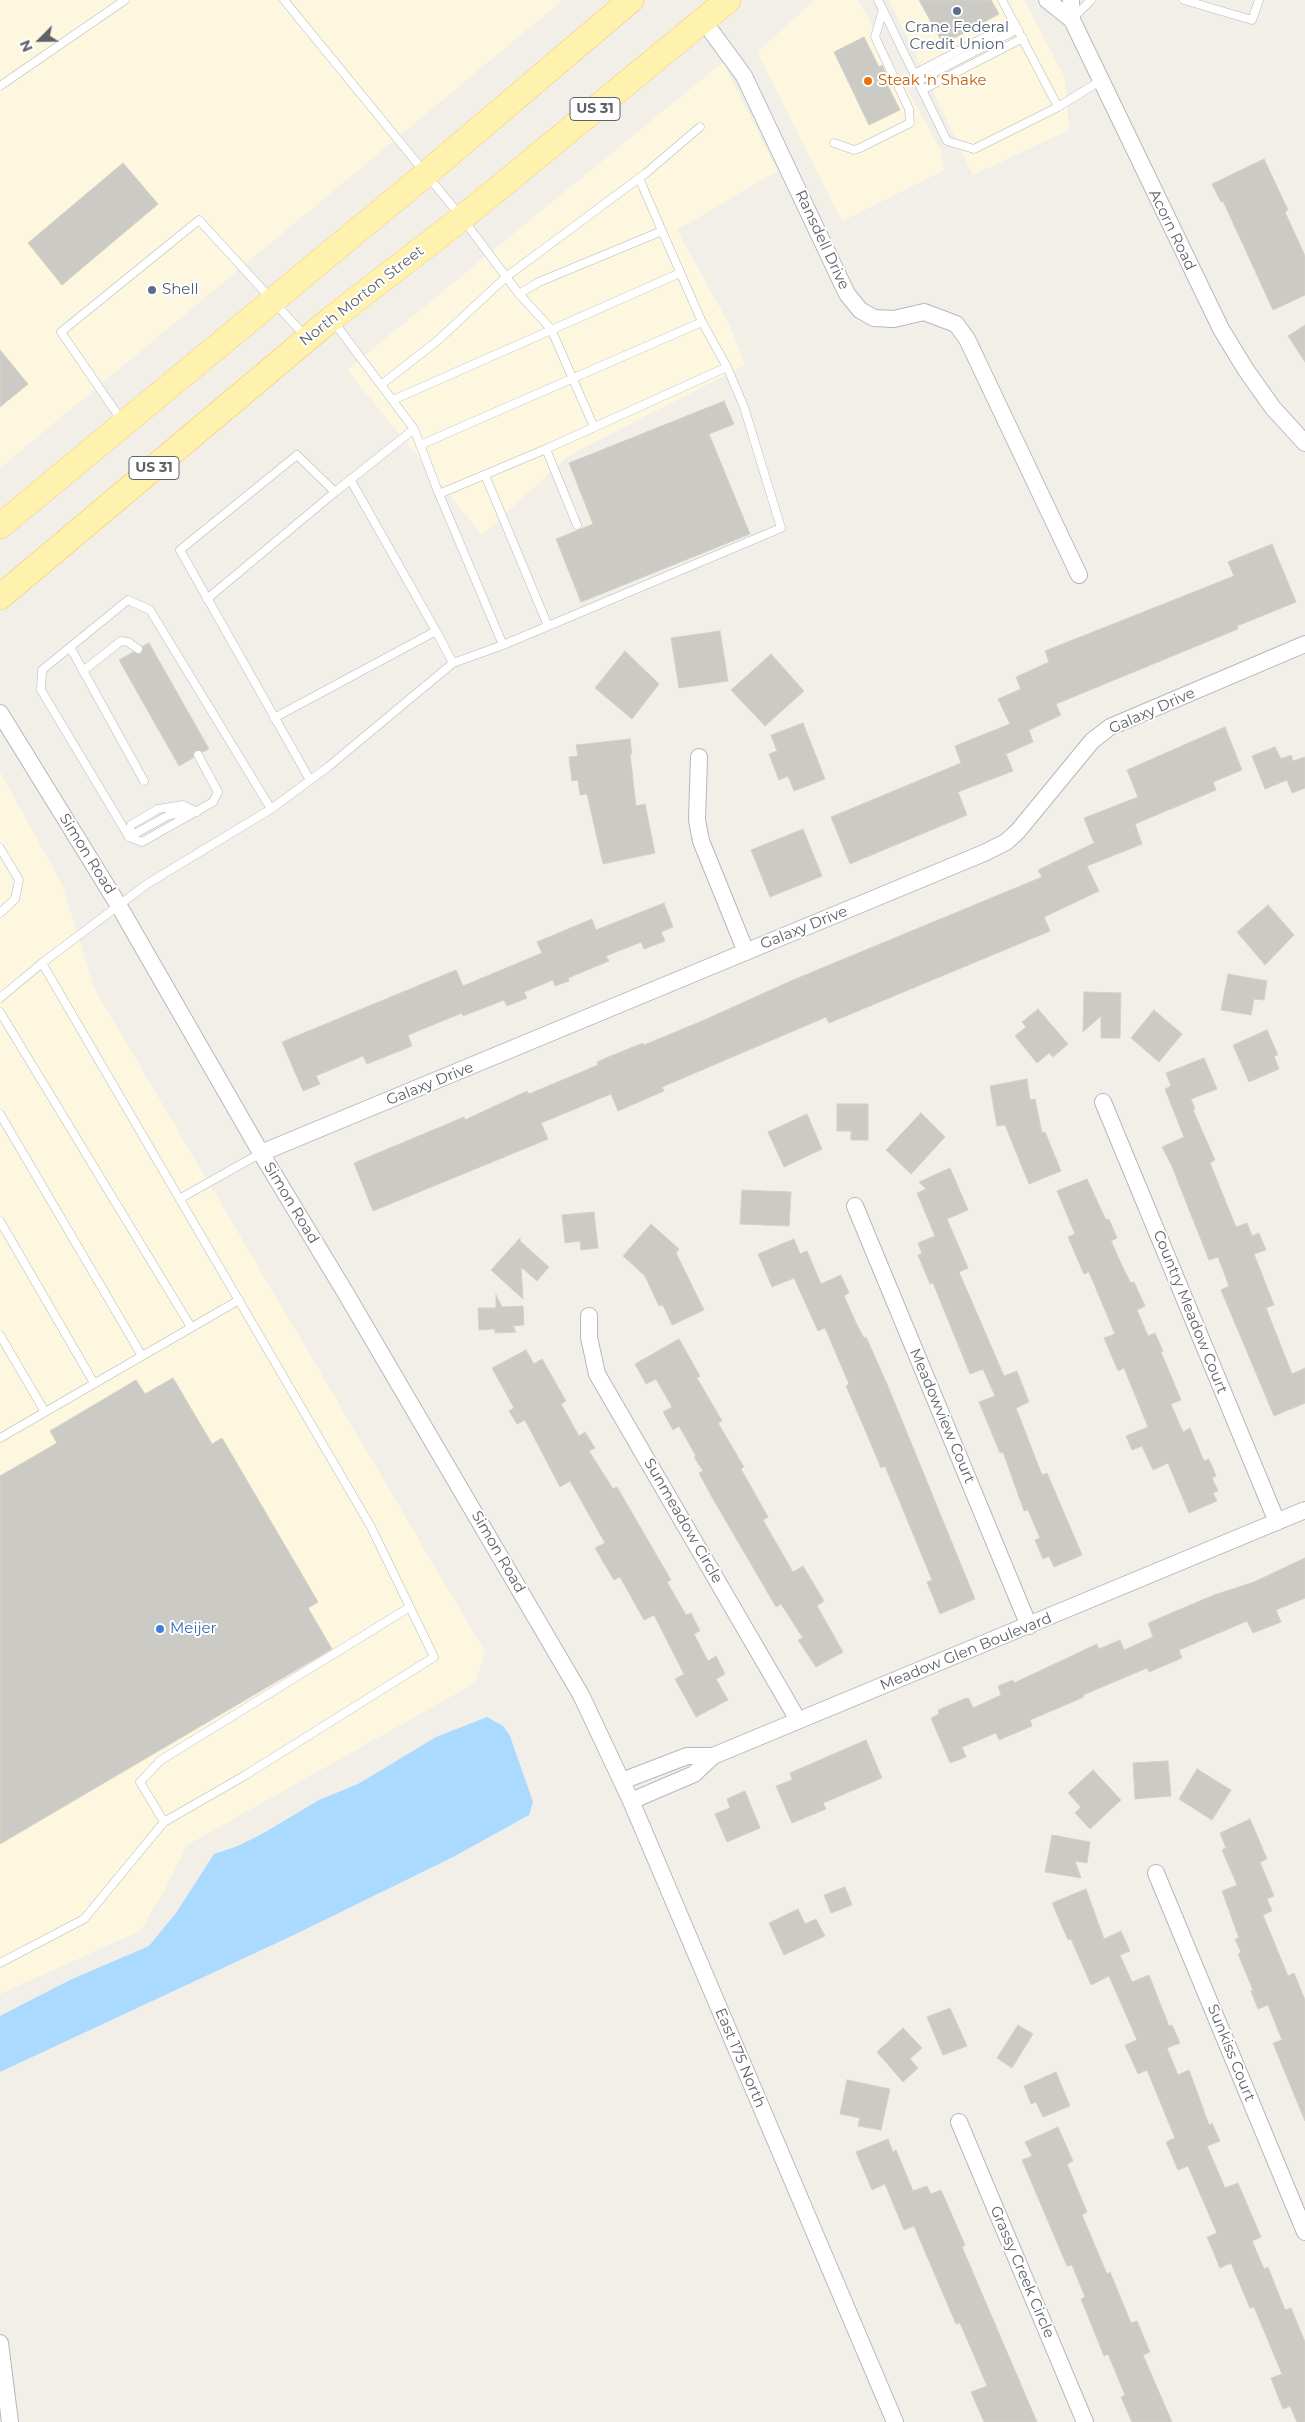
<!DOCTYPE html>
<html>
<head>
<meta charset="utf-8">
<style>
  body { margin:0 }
  #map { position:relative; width:1305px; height:2422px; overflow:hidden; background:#f1efe8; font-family:Montserrat,sans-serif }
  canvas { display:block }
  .north { position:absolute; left:15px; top:15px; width:50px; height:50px; -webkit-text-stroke:4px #fff; paint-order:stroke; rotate:247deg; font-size:14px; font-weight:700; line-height:20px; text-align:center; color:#5f6368 }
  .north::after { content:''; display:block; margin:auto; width:18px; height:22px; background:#5f6368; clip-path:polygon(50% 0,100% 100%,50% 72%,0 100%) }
</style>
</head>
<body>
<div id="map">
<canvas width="1305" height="2422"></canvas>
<div class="north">N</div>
</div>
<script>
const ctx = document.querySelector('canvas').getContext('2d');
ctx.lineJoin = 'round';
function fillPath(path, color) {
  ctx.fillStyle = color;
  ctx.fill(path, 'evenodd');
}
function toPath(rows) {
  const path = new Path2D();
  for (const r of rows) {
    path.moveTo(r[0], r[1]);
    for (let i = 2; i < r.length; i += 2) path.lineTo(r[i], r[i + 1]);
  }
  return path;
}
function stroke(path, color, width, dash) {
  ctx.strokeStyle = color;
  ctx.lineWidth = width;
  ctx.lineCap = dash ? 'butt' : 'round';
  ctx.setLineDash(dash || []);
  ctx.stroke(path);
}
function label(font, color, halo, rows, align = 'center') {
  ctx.font = font + ' Montserrat,sans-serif';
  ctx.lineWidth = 4;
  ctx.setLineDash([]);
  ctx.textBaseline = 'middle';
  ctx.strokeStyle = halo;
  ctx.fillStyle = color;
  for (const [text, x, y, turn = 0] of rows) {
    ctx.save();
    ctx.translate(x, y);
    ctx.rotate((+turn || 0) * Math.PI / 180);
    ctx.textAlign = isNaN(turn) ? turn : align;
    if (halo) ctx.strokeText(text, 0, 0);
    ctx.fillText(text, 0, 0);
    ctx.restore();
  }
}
const commercial = toPath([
  [0,0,563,0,0,468],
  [815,0,858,0,941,151,944,170,842,221,757,52],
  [889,0,1024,0,1065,78,1069,130,973,175],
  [723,62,777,171,677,230,730,326,745,365,568,456,482,535,347,370],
  [0,772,62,884,94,988,485,1652,475,1683,187,1845,164,1891,140,1931,0,1994]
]);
const water = toPath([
  [487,1717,503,1726,510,1736,533,1802,529,1815,453,1857,298,1933,0,2072,0,2016,72,1979,149,1946,176,1913,214,1854,238,1846,262,1834,319,1800,358,1784,436,1737]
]);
const building = toPath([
  [919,0,991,0,999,14,943,44,919,0],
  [864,37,879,67,882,65,889,80,886,82,900,110,869,125,834,52,864,37],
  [1264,159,1288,210,1285,212,1305,256,1305,295,1273,310,1223,201,1221,202,1212,184,1264,159],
  [123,163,158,204,62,285,28,243,123,163],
  [1305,325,1305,362,1288,336,1305,325],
  [0,350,28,384,0,407,0,350],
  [724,401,734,424,709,434,750,534,581,602,556,539,593,524,569,463,724,401],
  [1272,544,1296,602,1237,626,1238,629,1056,704,1061,715,1029,730,1033,742,1006,754,1013,771,958,792,967,815,850,864,831,817,961,763,955,746,1010,724,998,699,1021,689,1016,677,1049,662,1045,651,1234,576,1228,562,1272,544],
  [720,631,728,681,679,688,671,638,720,631],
  [149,643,209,749,203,752,195,750,193,758,179,766,119,660,133,652,141,654,143,646,149,643],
  [625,651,659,684,632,719,595,688,625,651],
  [771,654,804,691,765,726,731,690,771,654],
  [803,723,825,779,794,791,788,776,779,780,769,754,777,751,771,735,803,723],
  [1225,727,1242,770,1213,782,1216,790,1135,824,1142,844,1087,866,1099,891,1044,917,1050,931,829,1023,826,1017,662,1087,664,1091,618,1111,611,1094,541,1123,548,1139,373,1211,354,1163,464,1117,465,1120,527,1091,529,1094,598,1065,597,1062,613,1055,643,1043,644,1045,702,1021,793,980,1042,877,1038,870,1094,843,1084,818,1138,797,1127,770,1225,727],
  [630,739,632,754,630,754,636,806,645,804,655,853,603,864,587,794,580,795,578,780,572,781,569,757,578,756,576,745,630,739],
  [1275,747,1281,759,1291,755,1293,761,1305,757,1305,788,1292,793,1287,780,1265,789,1252,756,1275,747],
  [803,829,822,876,770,897,751,850,803,829],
  [664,903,673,927,661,932,665,941,644,949,641,942,606,956,609,961,568,978,569,981,555,986,553,980,524,992,527,998,507,1006,504,1000,463,1016,462,1013,408,1035,412,1046,367,1064,363,1056,316,1076,320,1084,303,1091,282,1042,456,970,463,986,542,953,537,942,592,919,596,930,664,903],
  [1268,905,1294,935,1265,965,1237,932,1268,905],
  [1228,974,1267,981,1264,1000,1254,999,1251,1015,1221,1010,1228,974],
  [1084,992,1121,993,1120,1038,1101,1038,1101,1016,1083,1032,1084,992],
  [1038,1009,1068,1044,1053,1057,1049,1053,1037,1063,1015,1036,1026,1027,1022,1022,1038,1009],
  [1154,1010,1182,1034,1159,1062,1131,1038,1154,1010],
  [1267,1030,1278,1055,1274,1056,1279,1069,1249,1082,1233,1045,1267,1030],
  [1204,1058,1217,1089,1191,1099,1195,1109,1193,1110,1215,1160,1210,1163,1236,1227,1247,1223,1252,1236,1259,1233,1266,1250,1254,1254,1274,1305,1266,1308,1292,1374,1305,1368,1305,1403,1274,1416,1221,1290,1229,1286,1218,1257,1209,1260,1171,1164,1162,1147,1184,1137,1165,1089,1171,1086,1166,1073,1204,1058],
  [1027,1079,1030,1100,1035,1099,1042,1133,1045,1132,1061,1171,1029,1184,1005,1125,997,1126,990,1086,1027,1079],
  [837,1104,868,1104,868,1140,851,1140,851,1131,837,1131,837,1104],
  [921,1113,945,1137,911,1174,886,1150,921,1113],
  [807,1114,822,1149,784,1167,768,1132,807,1114],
  [950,1168,968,1210,947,1219,968,1268,959,1272,1004,1376,1017,1371,1029,1402,1016,1408,1042,1475,1047,1473,1082,1555,1054,1567,1049,1556,1043,1559,1035,1540,1040,1538,1028,1510,1024,1511,1003,1452,1000,1453,979,1402,995,1396,983,1369,970,1374,933,1283,930,1284,918,1255,922,1253,918,1243,935,1236,917,1193,926,1189,919,1182,950,1168],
  [1087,1179,1106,1220,1109,1219,1117,1238,1111,1241,1124,1270,1131,1283,1134,1282,1145,1306,1137,1310,1148,1336,1155,1333,1163,1351,1161,1352,1181,1400,1171,1404,1183,1432,1190,1428,1204,1461,1209,1459,1216,1476,1212,1478,1218,1491,1213,1493,1217,1501,1189,1513,1168,1463,1153,1470,1142,1446,1132,1450,1126,1436,1148,1427,1124,1368,1118,1371,1104,1338,1115,1334,1089,1272,1084,1274,1068,1237,1075,1234,1057,1191,1087,1179],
  [742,1190,791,1192,789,1226,740,1224,742,1190],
  [594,1212,598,1248,581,1250,580,1241,565,1243,562,1215,594,1212],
  [651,1224,679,1249,676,1253,704,1310,672,1325,663,1305,659,1306,645,1276,623,1256,651,1224],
  [520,1238,520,1241,549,1267,537,1281,521,1267,523,1299,491,1270,520,1238],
  [794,1239,800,1254,807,1251,821,1284,841,1275,849,1293,844,1296,858,1327,864,1338,866,1337,887,1384,975,1599,940,1614,927,1582,932,1580,885,1466,881,1468,863,1425,846,1386,849,1384,825,1328,818,1331,794,1278,772,1287,758,1254,794,1239],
  [496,1295,502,1307,523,1306,524,1325,513,1326,516,1332,495,1333,495,1329,479,1330,478,1308,496,1308,496,1295],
  [679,1339,700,1376,697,1378,722,1421,718,1423,744,1467,741,1469,768,1517,763,1520,793,1572,803,1566,824,1601,817,1606,843,1652,816,1667,798,1640,803,1638,781,1604,776,1607,713,1499,699,1473,703,1471,694,1457,696,1456,679,1426,673,1430,663,1412,672,1407,656,1379,646,1384,635,1364,679,1339],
  [526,1350,534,1364,542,1359,566,1401,561,1404,579,1436,585,1432,595,1448,589,1451,613,1489,617,1487,671,1580,667,1582,686,1615,691,1613,700,1631,694,1634,708,1661,716,1656,725,1674,716,1679,728,1700,696,1717,675,1679,684,1674,654,1615,644,1620,620,1577,614,1580,595,1548,605,1543,570,1481,560,1487,525,1420,517,1424,509,1411,514,1408,492,1368,526,1350],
  [173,1378,212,1444,222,1438,318,1602,308,1608,332,1649,0,1844,0,1476,57,1443,50,1431,136,1380,145,1394,173,1378],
  [1305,1558,1305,1598,1276,1610,1281,1622,1253,1633,1247,1621,1179,1650,1182,1658,1149,1672,1147,1668,1083,1695,1084,1697,1030,1720,1032,1726,999,1740,996,1733,962,1747,966,1757,950,1763,931,1718,939,1714,938,1710,966,1698,969,1699,973,1708,1001,1695,998,1686,1013,1680,1014,1683,1097,1644,1099,1649,1120,1640,1124,1650,1153,1637,1148,1623,1214,1595,1254,1582,1305,1558],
  [866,1740,882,1778,823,1803,826,1809,792,1823,776,1786,792,1780,790,1773,866,1740],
  [1168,1761,1171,1796,1135,1799,1133,1763,1168,1761],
  [1197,1769,1231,1790,1212,1820,1179,1799,1197,1769],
  [1093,1770,1121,1800,1090,1829,1075,1813,1081,1807,1068,1793,1093,1770],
  [745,1791,760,1828,727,1842,715,1814,730,1808,727,1799,745,1791],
  [1250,1819,1267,1859,1260,1862,1274,1896,1267,1899,1272,1911,1263,1915,1288,1976,1294,1973,1305,2000,1305,2121,1273,2043,1282,2040,1268,2005,1258,2009,1251,1991,1253,1990,1238,1954,1241,1952,1235,1939,1239,1938,1222,1891,1237,1885,1222,1850,1226,1848,1220,1833,1250,1819],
  [1052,1835,1090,1842,1087,1863,1075,1861,1081,1878,1045,1872,1052,1835],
  [845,1887,852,1905,831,1913,824,1895,845,1887],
  [1086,1889,1104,1939,1121,1931,1130,1951,1120,1955,1132,1982,1149,1975,1169,2026,1172,2025,1180,2043,1167,2048,1178,2075,1189,2070,1209,2125,1212,2123,1220,2141,1207,2146,1225,2188,1238,2183,1261,2237,1252,2241,1264,2269,1268,2267,1285,2310,1291,2308,1305,2342,1305,2422,1297,2422,1290,2406,1283,2409,1271,2378,1282,2374,1254,2307,1250,2308,1231,2263,1220,2268,1207,2237,1217,2233,1188,2166,1178,2170,1166,2142,1175,2138,1147,2070,1138,2074,1125,2045,1137,2040,1109,1976,1091,1985,1071,1939,1068,1940,1052,1903,1086,1889],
  [798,1909,805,1924,816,1919,825,1936,784,1955,769,1923,798,1909],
  [950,2008,967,2046,943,2055,927,2017,950,2008],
  [1018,2025,1033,2034,1012,2068,997,2058,1018,2025],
  [903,2028,922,2048,910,2059,918,2068,903,2082,877,2052,903,2028],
  [1056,2072,1070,2106,1043,2117,1036,2102,1031,2104,1024,2086,1056,2072],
  [847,2080,890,2089,881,2130,858,2126,860,2118,840,2114,847,2080],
  [1058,2127,1073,2161,1067,2164,1087,2212,1082,2215,1107,2274,1110,2272,1131,2323,1137,2321,1150,2352,1143,2355,1172,2422,1132,2422,1121,2397,1125,2395,1108,2354,1104,2356,1081,2299,1085,2297,1072,2265,1067,2266,1022,2160,1032,2156,1025,2142,1058,2127],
  [888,2139,893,2152,896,2150,913,2191,927,2186,931,2194,941,2190,965,2245,962,2247,1037,2422,984,2422,971,2392,987,2386,960,2323,956,2324,914,2226,904,2230,885,2184,872,2190,856,2152,888,2139]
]);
const service = toPath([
  [284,0,462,218,519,294,539,282,662,231,702,322,727,367,546,449,439,494,414,429,333,321],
  [878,0,947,141,974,149,1058,107,1002,0],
  [1184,0,1252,20,1259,0],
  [1073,18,1091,0],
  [914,74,1014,22],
  [918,81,1018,29],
  [0,86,125,0],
  [922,90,1023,38],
  [1058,107,1100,81],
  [834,143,854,150,860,148,910,123,909,109,875,37,883,10],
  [639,178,662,231],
  [519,294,551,329,594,427],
  [382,384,436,342,506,277,646,173,700,127],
  [393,400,680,273],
  [122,421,61,332,199,220,305,336],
  [420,445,702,322],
  [546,449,577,525],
  [485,475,548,626],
  [350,479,436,631],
  [207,599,335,492,414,429],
  [503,645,781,528,744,407,727,367],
  [70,647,144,781],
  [83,671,121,641,128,642,138,649],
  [274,718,436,631,453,663],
  [310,780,180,550,297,455,335,492],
  [271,809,328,767,453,663,503,645,439,494],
  [129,837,131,825,158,809,183,805,197,812],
  [129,837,169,815,193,812],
  [0,848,19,880,15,899,0,913],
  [42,963,147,884,271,809,150,610,128,600,42,670,41,690,129,837,142,842,213,802,218,792,198,755],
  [0,998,42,963,371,1527,434,1657,244,1776,164,1822,84,1919,0,1963],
  [0,1012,191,1327],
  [0,1114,142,1356],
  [181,1198,261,1153],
  [0,1221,94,1383],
  [0,1335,45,1412],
  [0,1438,239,1300],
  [164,1822,140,1782,161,1760,410,1607]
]);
const minor = toPath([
  [1047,0,1072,20],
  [1071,0,1072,20,1221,329,1246,370,1273,408,1305,443],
  [703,20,744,76,847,294,860,310,874,318,894,319,924,312,956,324,967,339,1079,575],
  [0,713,119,906,261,1153,345,1292,581,1695,631,1801,895,2422],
  [699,757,697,820,701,841,746,952],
  [1103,1102,1277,1522],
  [261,1153,984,853,1006,842,1018,831,1092,741,1110,727,1305,644],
  [855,1206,1029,1626],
  [589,1316,589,1337,597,1374,798,1720],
  [622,1781,687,1756,713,1756],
  [631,1801,694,1774,713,1756,1305,1510],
  [1156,1873,1305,2232],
  [959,2122,1085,2422],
  [0,2343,10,2422]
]);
const primary = toPath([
  [0,526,426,174,631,0],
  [0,597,331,319,462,218,728,0]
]);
const markers = [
  [957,11,5,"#5c6f8a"],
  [868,81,5,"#e8710a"],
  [152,290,5,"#5c6f8a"],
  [160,1629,5,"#3f7fe0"]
];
const shields = [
  [595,109,50],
  [154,468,50]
];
const shieldNames = [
  ["US 31",595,109],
  ["US 31",154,468]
];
const serviceNames = [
  ["Crane Federal",957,28],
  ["Credit Union",957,45],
  ["Shell",162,290,"left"]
];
const foodNames = [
  ["Steak 'n Shake",878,81]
];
const streetNames = [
  ["Acorn Road",1172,230,64],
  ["Ransdell Drive",822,240,65],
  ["North Morton Street",362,296,-38],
  ["Galaxy Drive",1152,711,-24],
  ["Simon Road",87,854,58],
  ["Galaxy Drive",804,928,-22],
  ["Galaxy Drive",430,1084,-22],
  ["Simon Road",291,1203,59],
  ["Country Meadow Court",1190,1312,68],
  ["Meadowview Court",942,1416,67],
  ["Sunmeadow Circle",683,1521,60],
  ["Simon Road",498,1552,60],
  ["Meadow Glen Boulevard",966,1652,-22],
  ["Sunkiss Court",1231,2053,68],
  ["East 175 North",740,2058,67],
  ["Grassy Creek Circle",1022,2272,67]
];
const shopNames = [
  ["Meijer",170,1629]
];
fillPath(commercial, '#fef7e0');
fillPath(water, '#aadaff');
fillPath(building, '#cccac5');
stroke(building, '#d6d1c6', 1);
stroke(service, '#b5b8bc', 9);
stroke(minor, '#b5b8bc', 18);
stroke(primary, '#f2c960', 26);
stroke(service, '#fff', 8);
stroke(minor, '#fff', 16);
stroke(primary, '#fff2af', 25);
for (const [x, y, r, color] of markers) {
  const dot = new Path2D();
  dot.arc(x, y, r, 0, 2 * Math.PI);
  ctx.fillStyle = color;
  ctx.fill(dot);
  stroke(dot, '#fff', 2);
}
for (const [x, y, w] of shields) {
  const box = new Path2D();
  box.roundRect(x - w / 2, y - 11.5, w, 23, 4);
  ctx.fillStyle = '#fff';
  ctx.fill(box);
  stroke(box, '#5f6368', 1);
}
label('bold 14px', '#5f6368', null, shieldNames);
label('15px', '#4e5e75', '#fff', serviceNames);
label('15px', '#c56008', '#fff', foodNames, 'left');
label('15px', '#5f6368', '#fff', streetNames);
label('15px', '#366cbe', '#fff', shopNames, 'left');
</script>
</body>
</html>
